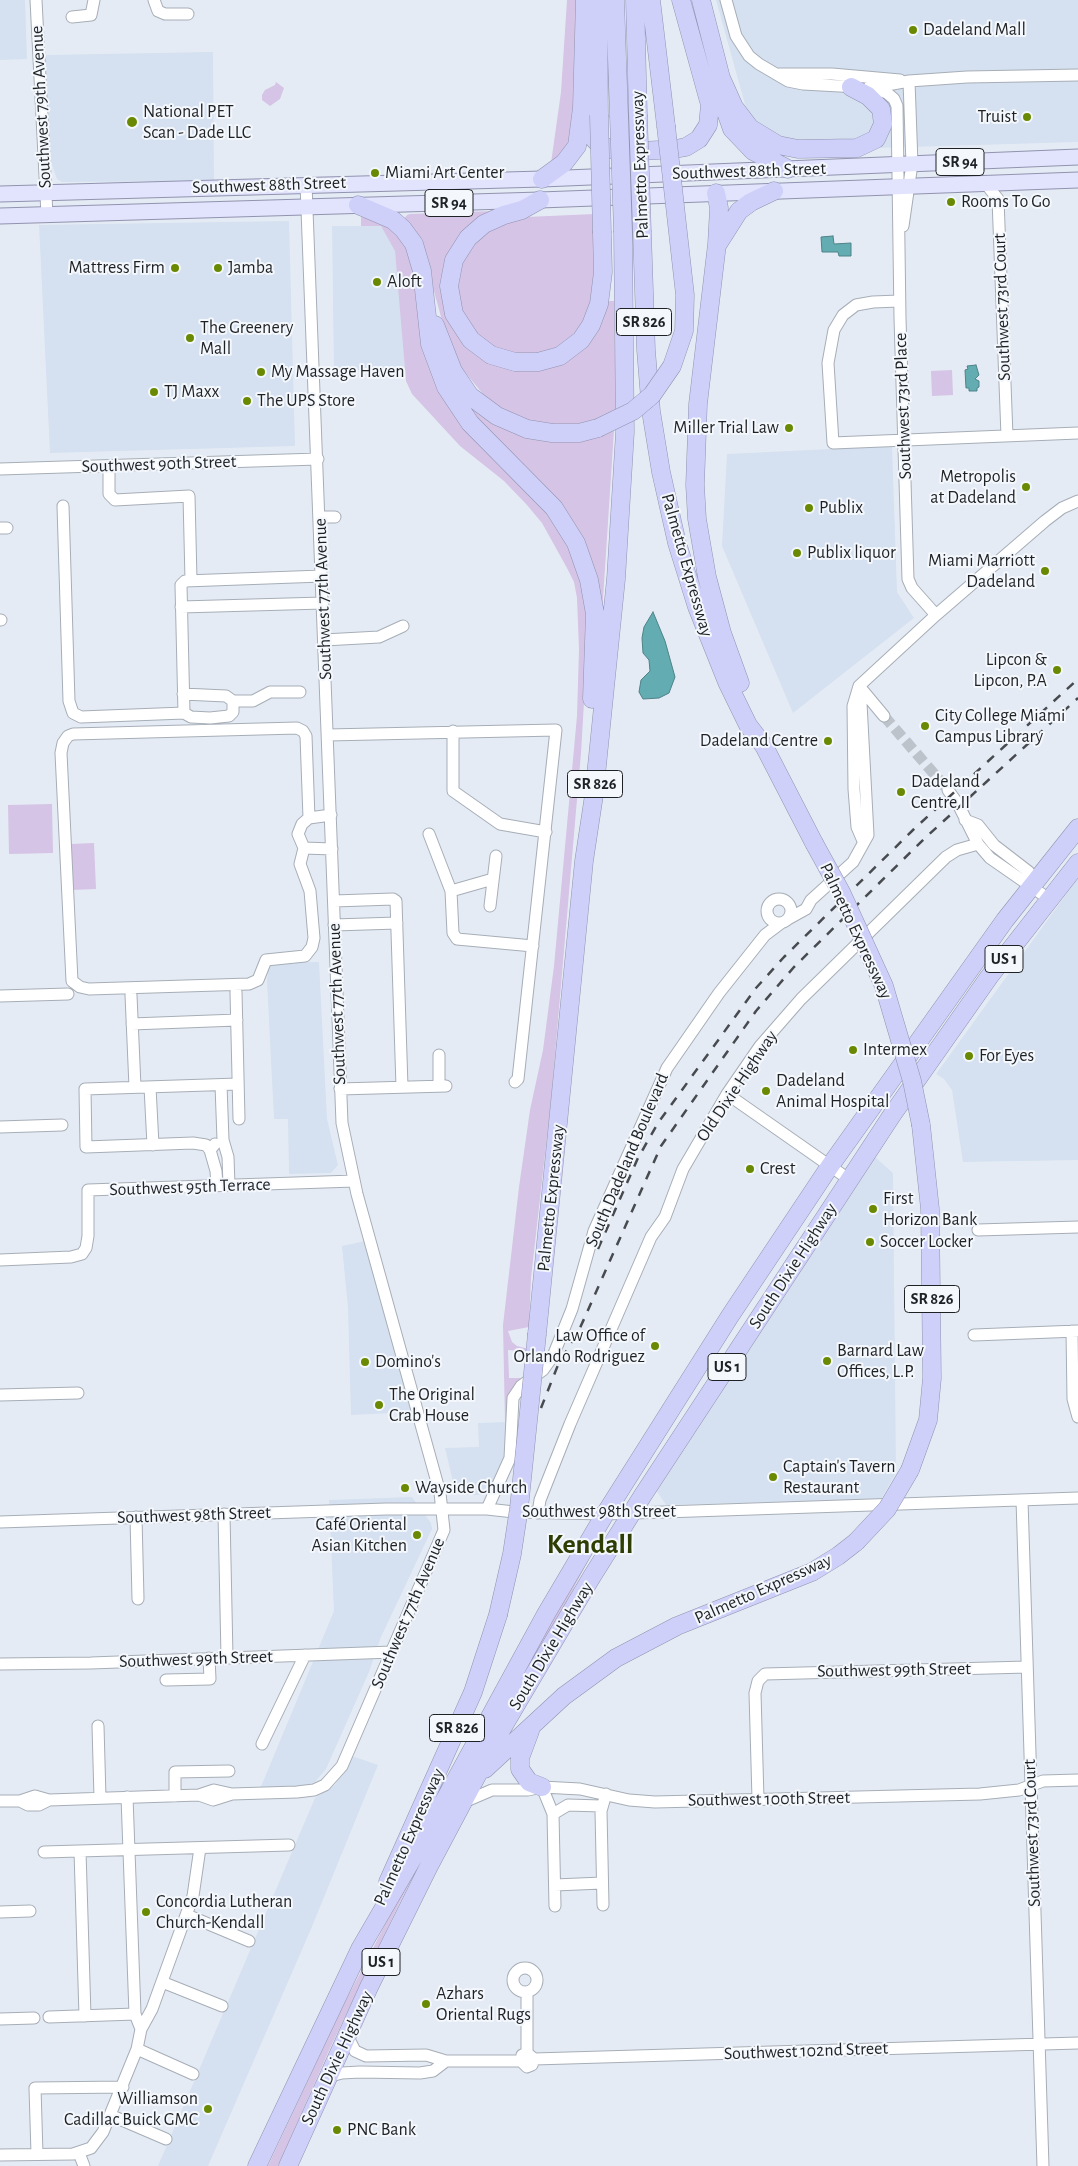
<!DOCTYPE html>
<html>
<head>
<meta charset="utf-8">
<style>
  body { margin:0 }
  canvas { display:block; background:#e4ebf4 }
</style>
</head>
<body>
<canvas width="1078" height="2166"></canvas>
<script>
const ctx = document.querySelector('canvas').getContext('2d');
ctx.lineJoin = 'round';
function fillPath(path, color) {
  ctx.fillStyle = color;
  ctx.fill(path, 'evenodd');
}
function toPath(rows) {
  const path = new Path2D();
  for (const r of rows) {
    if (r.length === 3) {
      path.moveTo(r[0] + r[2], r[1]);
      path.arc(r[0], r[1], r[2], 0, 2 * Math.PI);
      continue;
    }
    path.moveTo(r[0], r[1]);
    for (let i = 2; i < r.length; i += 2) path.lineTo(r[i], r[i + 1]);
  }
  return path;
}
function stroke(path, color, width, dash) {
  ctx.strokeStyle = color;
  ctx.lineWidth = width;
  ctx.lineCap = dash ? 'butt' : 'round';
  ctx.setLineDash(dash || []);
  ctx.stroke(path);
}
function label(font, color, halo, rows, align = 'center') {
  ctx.font = font + ' "Alegreya Sans",sans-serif';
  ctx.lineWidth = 4;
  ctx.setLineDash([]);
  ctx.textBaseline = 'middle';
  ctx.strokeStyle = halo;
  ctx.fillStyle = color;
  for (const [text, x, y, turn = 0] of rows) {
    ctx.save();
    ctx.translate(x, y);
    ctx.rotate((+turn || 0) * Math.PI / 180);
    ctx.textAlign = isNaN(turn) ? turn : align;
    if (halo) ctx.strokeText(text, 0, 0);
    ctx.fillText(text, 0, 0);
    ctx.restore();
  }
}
const built = toPath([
  [0,0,25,0,27,59,0,60],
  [716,0,1078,0,1078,142,875,148,802,143,766,135,746,108],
  [213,52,214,181,62,182,57,179,49,156,43,55],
  [289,221,295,446,50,453,39,225],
  [332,226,381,226,392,244,395,251,401,311,405,369,334,371],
  [892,446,897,592,914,618,793,713,722,546,727,454],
  [1078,878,1078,1160,963,1162,952,1090,944,1079,936,1074],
  [319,962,327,1119,338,1165,331,1173,289,1174,288,1119,274,1119,267,981,269,963],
  [874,1156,893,1173,896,1473,881,1499,666,1505,654,1487],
  [365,1241,411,1412,351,1415,348,1308,342,1246],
  [508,1422,508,1446,490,1495,459,1495,455,1490,445,1448,479,1447,478,1423],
  [412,1497,431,1523,432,1529,381,1637,369,1672,326,1769,315,1782,307,1785,260,1789,334,1611,329,1500],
  [352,1756,378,1765,311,1929,208,2166,158,2166,315,1798,335,1785]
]);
const green = toPath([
  [567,0,578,0,573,135,570,149,551,163,561,92],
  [276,82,284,88,280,99,270,106,262,100,262,95,265,90,275,85],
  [493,211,450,260,464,340,544,366,606,301,614,301,616,413,575,425,546,426,517,418,488,400,459,365,446,335,426,262,403,220,407,215,410,214],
  [595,214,595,294,586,321,571,339,550,352,525,357,484,344,460,312,456,275,467,249,497,225,526,217],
  [361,217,370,218,394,230,413,253,425,353,437,384,548,512,577,562,589,617,581,753,551,1101,531,1278,529,1327,508,1331,512,1342,517,1346,529,1349,529,1352,508,1350,509,1378,521,1378,516,1384,508,1422,505,1422,503,1325,519,1187,530,1110,543,1050,554,966,577,716,579,649,577,598,574,582,567,568,542,523,527,505,504,481,460,446,412,394,406,381,395,251,381,226,361,226],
  [952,370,953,395,932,396,931,371],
  [455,387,492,421,614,430,602,614,594,570,476,420],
  [52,804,53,853,9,854,8,805],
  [94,843,96,889,71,890,70,844],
  [586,1562,587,1563,557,1619,437,1830,400,1902,331,2046,278,2166,268,2166,342,2008,403,1890,505,1700]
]);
const water = toPath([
  [833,236,834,244,851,243,851,256,839,256,838,252,822,252,821,237,833,236],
  [976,365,979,375,975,379,979,381,979,387,977,388,977,391,969,391,969,388,966,388,965,370,968,369,967,366,976,365],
  [653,612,665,641,675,677,669,693,659,698,643,699,639,692,641,680,650,671,649,660,643,653,642,638,644,627,653,612]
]);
const minorTunnel = toPath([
  [884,716,948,790]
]);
const minor = toPath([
  [36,0,47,215],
  [154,0,158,11,165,14,188,14],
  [726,0,736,36,749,56,759,64,788,81,803,84,858,87],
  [72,17,91,15,94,0],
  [779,74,832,74,900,80],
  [869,87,887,93,894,99,897,106,900,318,908,579,912,588,936,615],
  [876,87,909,81,967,77,1078,75],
  [985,183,998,199,1007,436],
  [903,226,912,164,909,81],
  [899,301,873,302,856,305,843,315,834,330,828,363,833,443,1078,433],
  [109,466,109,494,115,500,189,496,191,580],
  [0,469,318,459],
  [63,506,69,701,73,713,81,717,184,713,181,585,185,581,322,576],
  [320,517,335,517],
  [0,528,7,528],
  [181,607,323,603],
  [0,620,1,620],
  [324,640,379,637,403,626],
  [859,686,884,716],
  [183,694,226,696,233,701,233,712,229,716,210,718,191,717,184,713],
  [233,701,253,701,270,692,300,692],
  [453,731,453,791,500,824,546,832],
  [328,735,556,730,518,1079,515,1082],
  [948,790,958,804,978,844,990,858,1049,899],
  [331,815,309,818,302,824,298,834,304,848,332,849],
  [965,820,978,825,994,845,1029,872,1032,886],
  [429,834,451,891,453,933,457,939,533,946],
  [863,841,857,827,854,789,853,706,859,686,936,615,1045,521,1062,508,1078,501],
  [304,848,300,864,310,891,314,938,312,947,305,956,266,960,258,980,249,984,89,989,80,987,72,981,61,753,63,743,68,736,73,734,297,728,303,731,306,736,309,818],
  [451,891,493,879],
  [779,911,12],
  [334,901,393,899,396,901,402,1087],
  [490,906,496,856],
  [788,919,806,909,811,900,853,862,868,835,861,703],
  [334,925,397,923],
  [236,992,239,1119],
  [131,995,135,1087],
  [0,996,68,994],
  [132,1024,237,1020],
  [439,1055,439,1086],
  [221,1085,223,1140,228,1157,229,1185],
  [150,1087,153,1145],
  [340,1089,446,1086],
  [727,1094,850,1180],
  [0,1127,62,1125],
  [215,1144,210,1150,216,1171,217,1186],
  [210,1150,206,1145,193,1143,86,1147,85,1089,238,1084],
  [978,1230,1078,1227],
  [0,1260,71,1257,82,1254,86,1248,88,1236,88,1190,354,1181],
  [1072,1331,1073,1399,1078,1417],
  [974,1335,1078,1331],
  [0,1395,78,1393],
  [1022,1500,1043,2166],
  [487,1509,510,1458,513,1398,521,1386,543,1370,553,1356,572,1309,594,1231,667,1068,719,993,765,935,781,923],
  [538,1513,540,1500,570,1424,651,1237,665,1217,683,1169,727,1094,760,1046,801,999,946,857,957,850,978,844],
  [224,1514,227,1657],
  [136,1517,138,1599],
  [0,1522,386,1509,487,1509,514,1512,605,1514,1078,1498],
  [0,1664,91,1663,392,1652],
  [166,1680,210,1679,209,1658],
  [98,1726,100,1798],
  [262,1744,305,1655],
  [542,1787,553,1814,555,1906],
  [199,1795,213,1800,232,1794],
  [175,1796,175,1772,229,1771],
  [758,1799,755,1693,758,1681,765,1674,1027,1667],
  [0,1801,20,1801,35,1796,49,1800,199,1795,214,1790,232,1794,297,1792,314,1790,325,1785,342,1766,444,1530,440,1493,357,1194,342,1123,306,184],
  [20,1801,28,1805,39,1805,49,1800],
  [464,1802,492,1790,528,1790,542,1787,580,1789,629,1800,655,1802,980,1794,1019,1790,1043,1781,1078,1780],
  [553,1814,568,1805,601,1806],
  [80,1851,85,2016],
  [44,1852,289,1845],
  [555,1885,602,1883],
  [603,1905,601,1811,606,1794],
  [0,1912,30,1911],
  [187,1915,249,1941],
  [525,1980,12],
  [162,1982,222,2006],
  [527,1992,527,2053],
  [49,2017,135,2014],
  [0,2019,34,2018],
  [141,2029,152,2009,193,1896,200,1848],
  [347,2035,355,2051,366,2056,426,2055,446,2061,521,2061,527,2067,532,2065,534,2059,527,2053,522,2055,521,2061],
  [137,2049,193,2074],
  [534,2059,1078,2043],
  [327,2077,342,2073,360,2072,420,2073,433,2071,446,2061],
  [110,2115,166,2139],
  [79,2153,84,2166],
  [37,2154,35,2088,123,2087],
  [0,2155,73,2154,91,2148,103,2132,137,2049,141,2029,135,2014,127,1797]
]);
const major = toPath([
  [0,194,542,179,1078,157],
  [0,216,540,200,1078,180]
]);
const highway = toPath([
  [598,0,599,115],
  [615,0,619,116],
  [635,0,638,115],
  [651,0,666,126],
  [701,0,721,78,725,109,732,129,753,151,788,169],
  [721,78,734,107,750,128,778,145,798,149,857,148,876,139,883,124,881,109,868,96,851,87],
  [582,108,591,136,599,144,610,149,625,152,675,149,686,147,699,139,708,125,710,105,681,0],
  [542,179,564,163,577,146,582,108,585,0],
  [716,193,719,208,717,244,698,404,695,485,697,519,707,577,722,633,740,683],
  [540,200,522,210,504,215,484,224,468,238,454,260,449,286,454,314,471,340,491,355,515,362,538,362,560,356,581,340,591,325,599,304,603,272,602,233],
  [358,205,393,220,403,229,414,244,422,271,430,344,446,387,470,423,554,508,576,543,589,580,595,614,592,699],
  [642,232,646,350,651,411,661,472,677,543,697,607,727,682,748,725,764,746,814,843],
  [718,244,739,211,751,202,774,191],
  [435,325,453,371,470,396,497,416,527,429,552,433,579,433,598,428],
  [537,1334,584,861,594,795,616,579,625,432,623,232],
  [910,1470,928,1420,932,1378,930,1209,921,1125],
  [530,1731,520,1758,520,1769,529,1782,542,1787],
  [485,1769,564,1696,616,1658,677,1626,812,1572,838,1556,856,1542],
  [388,1882,473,1692,498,1615],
  [257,2166,360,1949,418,1849,546,1614,605,1514,730,1316,830,1166,1005,920,1078,828],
  [288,2166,369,1987,429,1866,500,1732,591,1578,643,1495,892,1115,989,977,1078,863]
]);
const rail = toPath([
  [598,1249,638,1158,658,1123,756,988,784,957,914,829,1078,679],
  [541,1408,558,1365,580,1328,661,1146,756,1011,794,967,924,839,1078,698]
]);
const highwayBridge = toPath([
  [599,115,602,233],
  [638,115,642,232],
  [619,116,623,232],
  [598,428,633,411,652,395,672,366,684,331,685,295,666,126],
  [814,843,841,892,884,986,912,1081,921,1125],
  [856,1542,887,1509,910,1470],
  [498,1615,512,1554,519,1508,537,1334]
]);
const markers = [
  [913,30,5,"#6a8902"],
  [1027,117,5,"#6a8902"],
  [132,122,6,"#6a8902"],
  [375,173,5,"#6a8902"],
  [951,202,5,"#6a8902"],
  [175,268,5,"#6a8902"],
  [218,268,5,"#6a8902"],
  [377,282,5,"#6a8902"],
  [190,338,5,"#6a8902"],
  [261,372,5,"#6a8902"],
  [154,392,5,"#6a8902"],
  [247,401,5,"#6a8902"],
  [789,428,5,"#6a8902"],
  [1026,487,5,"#6a8902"],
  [809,508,5,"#6a8902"],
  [797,553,5,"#6a8902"],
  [1045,571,5,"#6a8902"],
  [1057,670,5,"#6a8902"],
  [925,726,5,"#6a8902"],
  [828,741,5,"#6a8902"],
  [901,792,5,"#6a8902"],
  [853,1050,5,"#6a8902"],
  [969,1056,5,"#6a8902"],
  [766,1091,5,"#6a8902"],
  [750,1169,5,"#6a8902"],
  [873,1209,5,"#6a8902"],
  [870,1242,5,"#6a8902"],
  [655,1346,5,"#6a8902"],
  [827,1361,5,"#6a8902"],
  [365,1362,5,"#6a8902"],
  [379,1405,5,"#6a8902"],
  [773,1477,5,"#6a8902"],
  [405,1488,5,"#6a8902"],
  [417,1535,5,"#6a8902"],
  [146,1912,5,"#6a8902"],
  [426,2004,5,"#6a8902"],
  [208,2109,5,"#6a8902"],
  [337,2130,5,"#6a8902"]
];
const shields = [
  [960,162,48],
  [449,203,48],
  [644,322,55],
  [595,784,55],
  [1004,959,38],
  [932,1299,55],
  [727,1367,38],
  [457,1728,55],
  [381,1962,38]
];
const shieldNames = [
  ["SR 94",960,162],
  ["SR 94",449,203],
  ["SR 826",644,322],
  ["SR 826",595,784],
  ["US 1",1004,959],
  ["SR 826",932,1299],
  ["US 1",727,1367],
  ["SR 826",457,1728],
  ["US 1",381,1962]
];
const poiNames = [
  ["Dadeland Mall",923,30],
  ["National PET",143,112],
  ["Scan - Dade LLC",143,133],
  ["Truist",1017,117,"right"],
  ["Miami Art Center",385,173],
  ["Rooms To Go",961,202],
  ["Mattress Firm",165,268,"right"],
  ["Jamba",228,268],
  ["Aloft",387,282],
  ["The Greenery",200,328],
  ["Mall",200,349],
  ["My Massage Haven",271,372],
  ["TJ Maxx",164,392],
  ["The UPS Store",257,401],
  ["Miller Trial Law",779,428,"right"],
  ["Metropolis",1016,477,"right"],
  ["at Dadeland",1016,498,"right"],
  ["Publix",819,508],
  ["Publix liquor",807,553],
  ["Miami Marriott",1035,561,"right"],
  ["Dadeland",1035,582,"right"],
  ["Lipcon &",1047,660,"right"],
  ["Lipcon, P.A",1047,681,"right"],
  ["City College Miami",935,716],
  ["Campus Library",935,737],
  ["Dadeland Centre",818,741,"right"],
  ["Dadeland",911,782],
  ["Centre II",911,803],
  ["Intermex",863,1050],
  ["For Eyes",979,1056],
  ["Dadeland",776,1081],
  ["Animal Hospital",776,1102],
  ["Crest",760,1169],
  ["First",883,1199],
  ["Horizon Bank",883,1220],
  ["Soccer Locker",880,1242],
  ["Law Office of",645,1336,"right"],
  ["Orlando Rodriguez",645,1357,"right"],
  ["Barnard Law",837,1351],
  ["Offices, L.P.",837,1372],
  ["Domino's",375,1362],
  ["The Original",389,1395],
  ["Crab House",389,1416],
  ["Captain's Tavern",783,1467],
  ["Restaurant",783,1488],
  ["Wayside Church",415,1488],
  ["Café Oriental",407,1525,"right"],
  ["Asian Kitchen",407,1546,"right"],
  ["Concordia Lutheran",156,1902],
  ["Church-Kendall",156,1923],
  ["Azhars",436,1994],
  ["Oriental Rugs",436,2015],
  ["Williamson",198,2099,"right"],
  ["Cadillac Buick GMC",198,2120,"right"],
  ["PNC Bank",347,2130]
];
const streetNames = [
  ["Southwest 79th Avenue",41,107,-93],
  ["Palmetto Expressway",640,165,-92],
  ["Southwest 88th Street",749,171,-2],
  ["Southwest 88th Street",269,185,-2],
  ["Southwest 73rd Court",1002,307,-92],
  ["Southwest 73rd Place",903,406,-92],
  ["Southwest 90th Street",159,464,-2],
  ["Palmetto Expressway",687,565,74],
  ["Southwest 77th Avenue",323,599,-92],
  ["Palmetto Expressway",856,931,65],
  ["Southwest 77th Avenue",337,1004,-92],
  ["Old Dixie Highway",737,1086,-56],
  ["South Dadeland Boulevard",627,1160,-67],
  ["Southwest 95th Terrace",190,1187,-2],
  ["Palmetto Expressway",551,1198,-84],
  ["South Dixie Highway",793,1266,-57],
  ["Southwest 98th Street",599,1512],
  ["Southwest 98th Street",194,1515,-2],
  ["Palmetto Expressway",763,1589,-24],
  ["Southwest 77th Avenue",408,1613,-67],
  ["South Dixie Highway",551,1646,-59],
  ["Southwest 99th Street",196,1659,-2],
  ["Southwest 99th Street",894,1670,-1],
  ["Southwest 100th Street",769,1799,-1],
  ["Southwest 73rd Court",1032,1833,-92],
  ["Palmetto Expressway",409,1837,-66],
  ["Southwest 102nd Street",806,2051,-2],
  ["South Dixie Highway",337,2058,-65]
];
const townNames = [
  ["Kendall",590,1545]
];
fillPath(built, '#d5e1f0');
fillPath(green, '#d5c4e5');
fillPath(water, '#62acb2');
stroke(water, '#4e8388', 1);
stroke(minorTunnel, '#bdc3cb', 11, [11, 5.5]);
stroke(minor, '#a7aeb7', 13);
stroke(major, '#9193af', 17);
stroke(highway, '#9193af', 19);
stroke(minor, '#fff', 11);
stroke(major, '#e2e3fc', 15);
stroke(highway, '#ced0fa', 18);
stroke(rail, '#474a4f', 2.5, [9, 9]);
stroke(highwayBridge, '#9193af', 19, []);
stroke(highwayBridge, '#ced0fa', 18);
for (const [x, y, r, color] of markers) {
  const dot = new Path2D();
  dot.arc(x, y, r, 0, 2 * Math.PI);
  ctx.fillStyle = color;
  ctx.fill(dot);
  stroke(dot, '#f4f8fd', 2);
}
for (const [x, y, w] of shields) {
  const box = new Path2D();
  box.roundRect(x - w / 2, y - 13.5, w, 27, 4);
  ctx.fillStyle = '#f4f8fd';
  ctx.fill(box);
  stroke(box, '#1f2225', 1);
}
label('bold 16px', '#1f2225', null, shieldNames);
label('18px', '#1f2225', '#f4f8fd', poiNames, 'left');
label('18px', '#1f2225', '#f4f8fd', streetNames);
label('bold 28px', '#2e3d03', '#f4f8fd', townNames);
</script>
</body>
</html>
